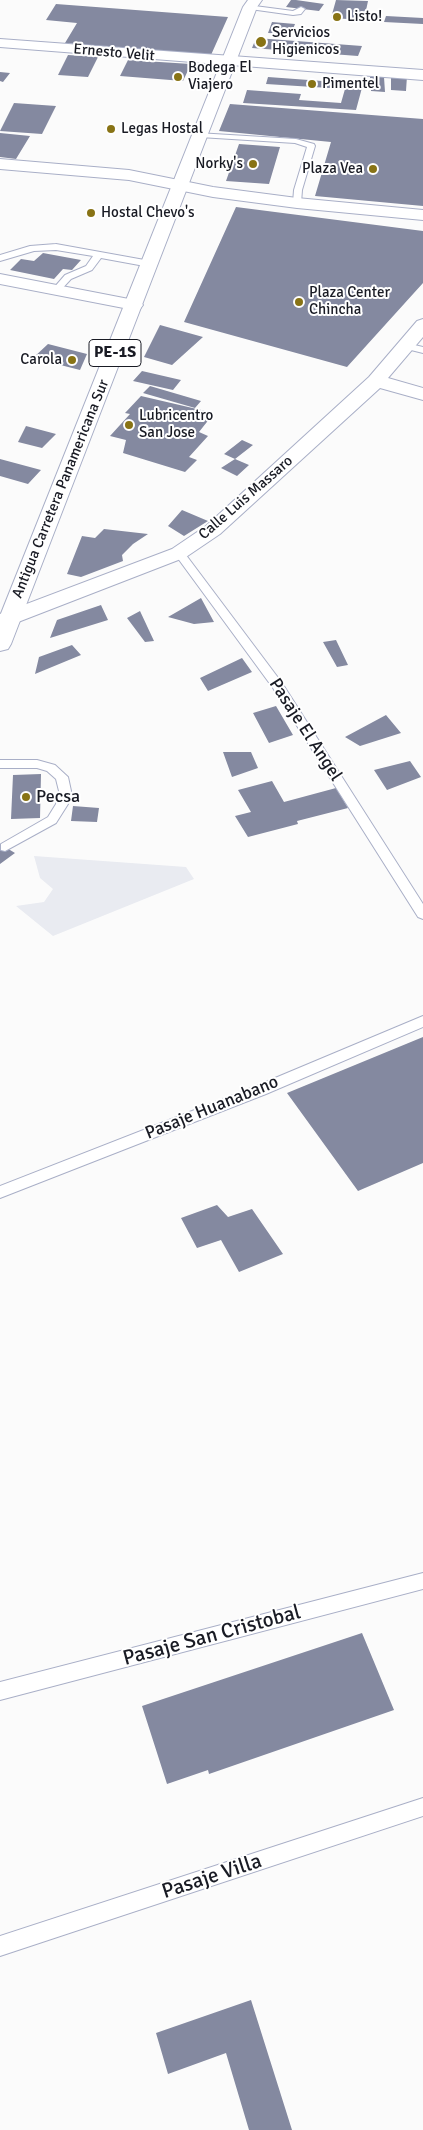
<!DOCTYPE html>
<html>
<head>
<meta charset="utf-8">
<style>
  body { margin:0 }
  canvas { display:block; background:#fbfbfb }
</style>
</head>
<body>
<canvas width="423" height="2130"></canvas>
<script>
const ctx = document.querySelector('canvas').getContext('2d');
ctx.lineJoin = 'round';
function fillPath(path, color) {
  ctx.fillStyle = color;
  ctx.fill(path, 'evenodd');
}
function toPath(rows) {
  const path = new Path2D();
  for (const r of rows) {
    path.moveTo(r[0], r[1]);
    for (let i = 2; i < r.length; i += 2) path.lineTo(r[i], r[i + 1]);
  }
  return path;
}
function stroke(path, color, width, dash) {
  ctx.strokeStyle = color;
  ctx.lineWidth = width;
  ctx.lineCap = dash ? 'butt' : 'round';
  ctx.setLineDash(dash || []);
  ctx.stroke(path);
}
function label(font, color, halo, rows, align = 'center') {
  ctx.font = font + ' Signika,sans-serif';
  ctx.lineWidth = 4;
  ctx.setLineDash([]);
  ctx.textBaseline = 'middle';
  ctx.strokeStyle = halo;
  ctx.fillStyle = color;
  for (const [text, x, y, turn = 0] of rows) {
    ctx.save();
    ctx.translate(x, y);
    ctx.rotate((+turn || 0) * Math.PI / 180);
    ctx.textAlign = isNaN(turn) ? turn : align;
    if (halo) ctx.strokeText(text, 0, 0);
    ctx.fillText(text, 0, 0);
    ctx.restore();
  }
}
const built = toPath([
  [34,856,186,867,194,879,53,936,16,906,44,902,53,889,40,878]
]);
const building = toPath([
  [291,0,296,0,324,4,319,11,286,7],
  [336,0,368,1,364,20,331,18],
  [56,4,228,17,211,55,65,43,77,23,46,20],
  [386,16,423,18,423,24,384,22],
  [272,22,295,24,291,34,268,33],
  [256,38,362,46,358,56,252,48],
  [68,55,98,57,88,77,58,75],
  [128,60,191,64,183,81,120,76],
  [0,72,10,73,3,82,0,81],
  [391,76,407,76,406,91,391,90],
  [268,77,363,84,356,110,243,103,247,90,301,94,299,100,341,103,345,89,266,84],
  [370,77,384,77,385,92,371,91],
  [14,103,56,106,42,134,0,131],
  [230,104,423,119,423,206,315,196,331,142,219,131],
  [0,133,30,136,16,159,0,157],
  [239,144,280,147,269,184,226,181],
  [236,207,423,231,423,283,347,367,184,322],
  [43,253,81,260,72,270,63,269,54,279,10,270,21,259,34,261],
  [160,325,203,337,172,365,144,357],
  [48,344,87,354,80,370,33,358],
  [142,371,181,380,173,390,133,381],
  [150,386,201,401,195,408,143,393],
  [141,396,214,413,199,432,208,436,189,457,197,460,185,472,123,453,126,440,110,436,130,414,125,413],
  [26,426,56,434,42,448,18,442],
  [242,440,253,445,235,459,249,465,237,476,221,468,235,459,224,454],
  [0,459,41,470,28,484,0,476],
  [182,510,208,521,184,536,168,526],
  [104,529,148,534,133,544,122,555,123,561,81,577,67,574,82,536,95,538],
  [201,598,214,622,194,624,168,617],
  [101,605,108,620,50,638,57,620],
  [140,611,154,641,145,642,127,618],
  [336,640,348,665,337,667,323,642],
  [72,645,81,655,35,674,39,657],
  [242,658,252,672,208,691,200,678],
  [276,706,293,735,269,743,253,713],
  [386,715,401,733,360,746,345,737],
  [223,752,251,752,258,768,232,777],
  [410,761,421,777,387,790,374,770],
  [41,774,40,818,11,819,13,775],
  [272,781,284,802,336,788,348,808,297,821,298,824,248,837,235,816,251,812,238,790],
  [73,806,99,808,97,822,71,821],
  [0,844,15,853,0,864],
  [423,1037,423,1163,358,1191,287,1093],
  [217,1205,228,1217,252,1209,283,1254,239,1272,221,1240,197,1248,181,1218],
  [362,1633,394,1710,209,1774,208,1770,167,1784,142,1706],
  [251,2000,292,2130,249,2130,226,2053,168,2074,156,2033]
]);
const lane = toPath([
  [247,5,293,11,301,7,305,9,301,14,293,15,250,9,247,9,247,5],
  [197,133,296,139,314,144,315,146,302,190,301,203,297,206,293,203,294,190,307,147,295,143,200,137,197,137,197,133],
  [56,244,150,261,154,264,150,267,101,258,92,270,71,279,59,292,56,293,52,290,65,275,86,266,93,256,56,250,34,251,0,261,0,255,30,246,56,244],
  [406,343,423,347,423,353,403,348,403,344,406,343],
  [179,550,183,551,282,683,423,904,423,919,418,917,273,688,174,553,179,550],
  [0,760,37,760,55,765,68,777,71,791,68,804,56,823,5,851,1,850,1,844,48,817,56,804,59,791,56,779,47,771,37,768,0,768,0,760],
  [423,1016,423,1027,266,1094,0,1198,0,1186,256,1086,423,1016],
  [423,1573,423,1589,0,1700,0,1682,423,1573],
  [423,1798,423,1816,0,1956,0,1936,423,1798]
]);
const street = toPath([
  [0,39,423,70,423,80,0,47,0,39],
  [0,159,129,170,213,187,297,198,423,210,423,220,297,208,213,197,129,180,0,169,0,159],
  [0,274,134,300,140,301,143,305,140,309,134,310,0,284,0,274],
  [423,319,423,337,388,378,423,388,423,400,380,388,220,534,186,557,0,629,0,614,172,549,206,526,369,377,417,321,423,319]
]);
const highway = toPath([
  [248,0,262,0,257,7,11,644,8,649,0,651,0,616,243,7,248,0]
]);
const markers = [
  [337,17,5,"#887315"],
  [261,42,6,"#887315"],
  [178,77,5,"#887315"],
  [312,84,5,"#887315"],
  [111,129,5,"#887315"],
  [253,164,5,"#887315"],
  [373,169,5,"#887315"],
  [91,213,5,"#887315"],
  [299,302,5,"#887315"],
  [72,360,5,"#887315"],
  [129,425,5,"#887315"],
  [26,797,5,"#887315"]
];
const farPoinames = [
  ["Listo!",347,17],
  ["Servicios",272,33],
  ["Higienicos",272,50],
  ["Bodega El",188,68],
  ["Viajero",188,85],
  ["Pimentel",322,84],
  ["Legas Hostal",121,129],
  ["Norky's",243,164,"right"],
  ["Plaza Vea",363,169,"right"],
  ["Hostal Chevo's",101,213],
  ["Plaza Center",309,293],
  ["Chincha",309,310],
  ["Carola",62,360,"right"],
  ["Lubricentro",139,416],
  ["San Jose",139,433]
];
const farStreetnames = [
  ["Ernesto Velit",114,53,5],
  ["Antigua Carretera Panamericana Sur",61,489,-68],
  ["Calle Luis Massaro",246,498,-41]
];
const shields = [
  [115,353,52]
];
const shieldNames = [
  ["PE-1S",115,353]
];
const streetNames = [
  ["Pasaje El Angel",305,730,57],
  ["Pasaje Huanabano",212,1108,-22]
];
const poiNames = [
  ["Pecsa",36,797]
];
const nearStreetnames = [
  ["Pasaje San Cristobal",212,1636,-15],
  ["Pasaje Villa",212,1877,-18]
];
fillPath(built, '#e9ebf1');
fillPath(building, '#8489a0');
stroke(lane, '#a9afc7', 2);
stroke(street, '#a9afc7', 2);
stroke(highway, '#a9afc7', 2);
fillPath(lane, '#fff');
fillPath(street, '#fff');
fillPath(highway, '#fff');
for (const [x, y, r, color] of markers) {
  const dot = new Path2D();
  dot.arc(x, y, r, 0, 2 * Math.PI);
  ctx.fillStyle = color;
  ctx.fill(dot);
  stroke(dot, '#fff', 2);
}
label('15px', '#191b24', '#fff', farPoinames, 'left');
label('15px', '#191b24', '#fff', farStreetnames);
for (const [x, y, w] of shields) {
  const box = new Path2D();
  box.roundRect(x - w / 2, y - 13.5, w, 27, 4);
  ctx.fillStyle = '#fff';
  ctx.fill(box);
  stroke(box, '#191b24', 1);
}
label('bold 16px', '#191b24', null, shieldNames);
label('18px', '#191b24', '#fff', streetNames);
label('18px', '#191b24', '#fff', poiNames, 'left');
label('21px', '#191b24', '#fff', nearStreetnames);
</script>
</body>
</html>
